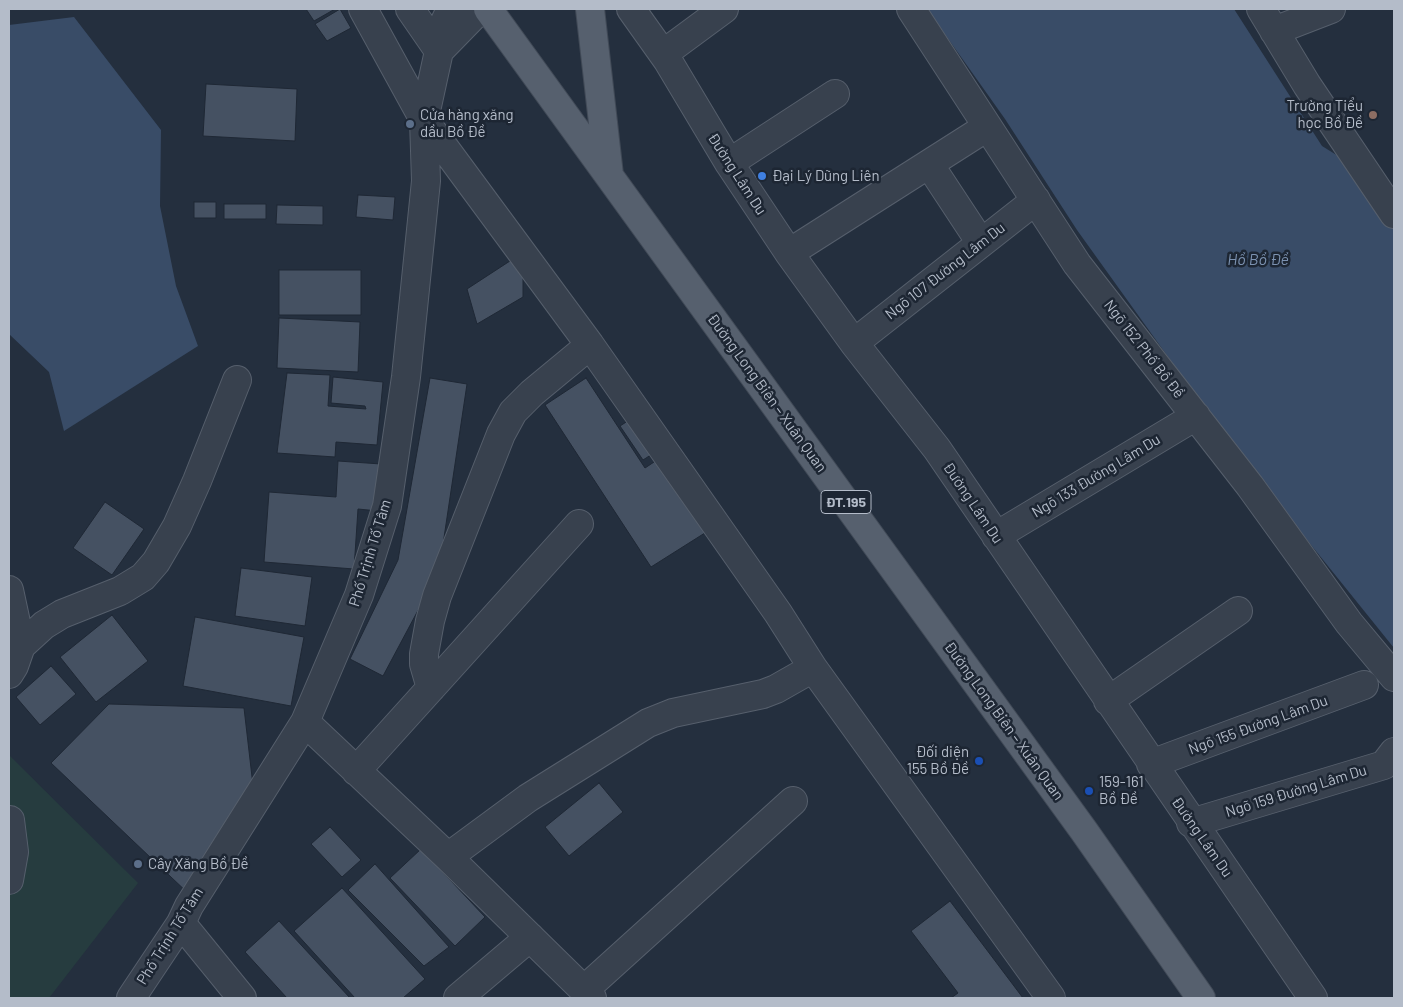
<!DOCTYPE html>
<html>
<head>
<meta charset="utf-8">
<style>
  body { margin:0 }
  #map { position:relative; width:1403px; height:1007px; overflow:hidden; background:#242f3e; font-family:Barlow,sans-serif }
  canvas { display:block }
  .frame { position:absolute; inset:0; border:10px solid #b4bcc9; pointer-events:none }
</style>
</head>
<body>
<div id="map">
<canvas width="1403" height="1007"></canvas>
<div class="frame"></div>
</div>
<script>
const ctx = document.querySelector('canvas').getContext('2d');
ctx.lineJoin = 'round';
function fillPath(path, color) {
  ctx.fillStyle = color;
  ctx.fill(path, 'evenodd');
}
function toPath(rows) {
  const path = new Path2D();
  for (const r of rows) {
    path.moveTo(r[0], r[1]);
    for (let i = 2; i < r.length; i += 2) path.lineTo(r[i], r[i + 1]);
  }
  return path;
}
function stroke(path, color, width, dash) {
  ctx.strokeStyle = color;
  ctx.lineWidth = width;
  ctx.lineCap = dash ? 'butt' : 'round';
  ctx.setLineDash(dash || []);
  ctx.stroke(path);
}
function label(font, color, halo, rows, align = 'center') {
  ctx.font = font + ' Barlow,sans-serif';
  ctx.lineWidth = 5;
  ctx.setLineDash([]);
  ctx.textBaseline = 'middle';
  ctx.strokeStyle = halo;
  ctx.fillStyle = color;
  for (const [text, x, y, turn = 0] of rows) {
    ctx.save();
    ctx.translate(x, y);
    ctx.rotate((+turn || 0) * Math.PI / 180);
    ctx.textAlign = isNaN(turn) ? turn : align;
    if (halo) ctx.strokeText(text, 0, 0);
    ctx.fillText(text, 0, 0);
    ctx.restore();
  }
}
const green = toPath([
  [9,755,138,883,49,998,9,998]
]);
const water = toPath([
  [927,9,1234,9,1322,146,1351,164,1394,230,1394,648,1237,453,1077,230,1005,119],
  [74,17,161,130,160,206,176,286,198,346,64,431,49,372,9,334,9,25]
]);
const building = toPath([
  [306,9,335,9,314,21,306,9],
  [340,9,351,28,327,41,315,24,340,9],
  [206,84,297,89,295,141,203,136,206,84],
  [358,195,395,197,393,220,356,217,358,195],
  [194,202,216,202,216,218,194,218,194,202],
  [224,204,266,204,266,219,224,219,224,204],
  [277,205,323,206,323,225,276,224,277,205],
  [513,259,523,273,523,297,477,324,467,289,513,259],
  [279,270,361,270,361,315,279,315,279,270],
  [279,318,360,322,358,372,277,368,279,318],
  [287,373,330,375,328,406,366,409,365,406,331,403,333,377,383,382,377,445,336,442,335,457,277,453,287,373],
  [430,378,467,384,439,571,383,676,350,659,398,560,430,378],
  [586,378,645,468,660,458,708,531,651,567,545,405,586,378],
  [634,417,657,451,643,460,620,426,634,417],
  [338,461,381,464,378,511,358,509,354,569,264,562,269,492,336,497,338,461],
  [105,502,144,529,112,575,73,548,105,502],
  [241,568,312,577,305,626,235,616,241,568],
  [112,615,148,661,96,702,60,657,112,615],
  [195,617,304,637,291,706,183,686,195,617],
  [51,666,76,694,40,725,16,697,51,666],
  [109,704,244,708,254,794,191,896,51,763,109,704],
  [599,783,623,812,569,856,545,827,599,783],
  [330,827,361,860,342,877,311,844,330,827],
  [421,849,485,917,455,946,390,878,421,849],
  [375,864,449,947,424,966,348,890,375,864],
  [342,888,425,979,403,998,355,998,294,931,342,888],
  [950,901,1023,998,951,998,958,993,911,931,950,901],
  [279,921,350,998,287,998,245,952,279,921]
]);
const minor = toPath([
  [363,9,424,120,590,345,778,613,813,668,1051,998],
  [410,9,439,51],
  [631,9,668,61,729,163,789,253,854,343,937,449,1313,998],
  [911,9,1077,264,1250,486,1349,623,1394,677],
  [1261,9,1307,85,1394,214],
  [1274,31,1331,9],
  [440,50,480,9],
  [663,54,724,9],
  [729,163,835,94],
  [929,164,981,243],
  [789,253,987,127],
  [854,343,1036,200],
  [996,536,1196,416],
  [9,590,21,646],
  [9,674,14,666,21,646,44,625,62,614,120,591,143,577,156,562,177,526,197,481,237,380],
  [431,688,424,664,424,654,430,621,437,596,501,434,513,412,532,393,590,345],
  [1108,701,1238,611],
  [305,722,448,857,592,998],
  [1151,764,1364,685],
  [356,771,579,524],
  [1191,823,1384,765,1394,752],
  [448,857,528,798,648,723,673,713,763,694,776,689,813,668],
  [9,880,14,852,10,820],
  [181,923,242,998],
  [584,990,793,801],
  [131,998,181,923,189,906,305,722,359,595,387,506,406,377,426,181,424,120,439,51,442,28,451,9],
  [458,998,530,937]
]);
const major = toPath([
  [488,9,1084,831,1201,998],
  [590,9,609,175]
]);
const markers = [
  [1373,115,5,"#8d6e63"],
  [410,124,5,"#5c6f8a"],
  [762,176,5,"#3f7fe0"],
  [979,761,5,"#1a4fb4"],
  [1089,791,5,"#1a4fb4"],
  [138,864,5,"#5c6f8a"]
];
const shields = [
  [846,502,50]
];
const shieldNames = [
  ["ĐT.195",846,502]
];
const poiNames = [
  ["Trường Tiểu",1363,106,"right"],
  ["học Bồ Đề",1363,123,"right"],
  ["Cửa hàng xăng",420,115],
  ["dầu Bồ Đề",420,132],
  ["Đại Lý Dũng Liên",772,176],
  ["Đối diện",969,752,"right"],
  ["155 Bồ Đề",969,769,"right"],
  ["159-161",1099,782],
  ["Bồ Đề",1099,799],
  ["Cây Xăng Bồ Đề",148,864]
];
const streetNames = [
  ["Đường Lâm Du",737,174,57],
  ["Ngõ 107 Đường Lâm Du",945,271,-38],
  ["Ngõ 152 Phố Bồ Đề",1144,349,52],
  ["Đường Long Biên – Xuân Quan",767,393,54],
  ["Ngõ 133 Đường Lâm Du",1096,476,-31],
  ["Đường Lâm Du",973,503,56],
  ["Phố Trịnh Tố Tâm",370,553,-73],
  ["Đường Long Biên – Xuân Quan",1004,721,54],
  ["Ngõ 155 Đường Lâm Du",1258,725,-20],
  ["Ngõ 159 Đường Lâm Du",1296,791,-17],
  ["Đường Lâm Du",1202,837,55],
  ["Phố Trịnh Tố Tâm",170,936,-58]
];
const waterNames = [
  ["Hồ Bồ Đề",1258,260]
];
fillPath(green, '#263c3f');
fillPath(water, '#394c67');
fillPath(building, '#455162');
stroke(building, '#1f2835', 1);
stroke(minor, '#565f6c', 30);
stroke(major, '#414a57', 30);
stroke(minor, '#38414e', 28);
stroke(major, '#56606e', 28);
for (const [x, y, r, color] of markers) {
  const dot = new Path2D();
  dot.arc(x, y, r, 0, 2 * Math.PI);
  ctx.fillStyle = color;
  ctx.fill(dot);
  stroke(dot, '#1d2633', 2);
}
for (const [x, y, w] of shields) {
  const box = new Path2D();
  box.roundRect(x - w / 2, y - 11.5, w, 23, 4);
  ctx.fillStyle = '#1d2633';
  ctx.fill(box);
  stroke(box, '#b4bcc9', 1);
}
label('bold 14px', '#b4bcc9', null, shieldNames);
label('15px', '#b4bcc9', '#1d2633', poiNames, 'left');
label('15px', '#b4bcc9', '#1d2633', streetNames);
label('italic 16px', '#7c92b1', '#1d2633', waterNames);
</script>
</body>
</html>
